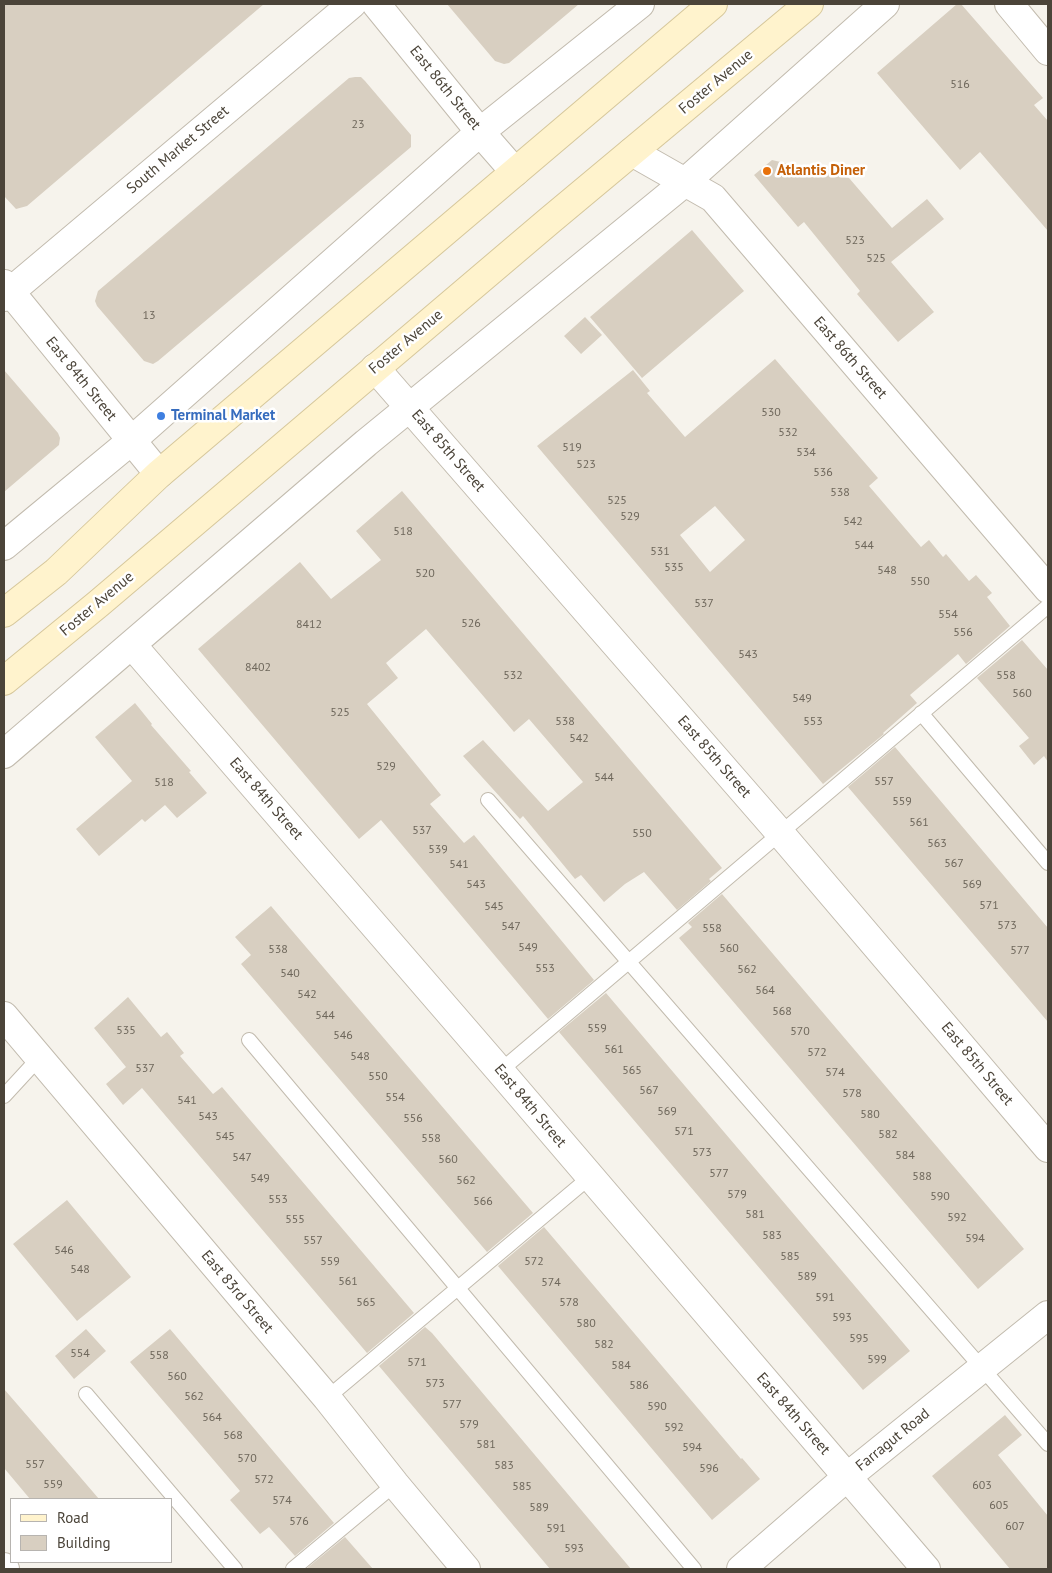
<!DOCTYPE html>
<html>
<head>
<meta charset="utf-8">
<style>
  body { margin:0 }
  #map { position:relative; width:1052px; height:1573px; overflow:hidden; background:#f6f3ec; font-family:"PT Sans",sans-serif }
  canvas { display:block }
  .frame { position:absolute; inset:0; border:5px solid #4b4439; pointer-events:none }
  .legend { position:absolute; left:10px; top:1498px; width:162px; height:65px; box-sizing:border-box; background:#fff; border:1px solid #b7b4b0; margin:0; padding:6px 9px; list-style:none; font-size:15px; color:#4b4439 }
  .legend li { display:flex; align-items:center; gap:10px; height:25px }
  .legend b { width:25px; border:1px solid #b7b4b0 }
</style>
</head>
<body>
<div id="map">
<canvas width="1052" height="1573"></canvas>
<div class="frame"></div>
<ul class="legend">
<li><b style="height:6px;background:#fff3cd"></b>Road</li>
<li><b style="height:14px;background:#d8cfc1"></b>Building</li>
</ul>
</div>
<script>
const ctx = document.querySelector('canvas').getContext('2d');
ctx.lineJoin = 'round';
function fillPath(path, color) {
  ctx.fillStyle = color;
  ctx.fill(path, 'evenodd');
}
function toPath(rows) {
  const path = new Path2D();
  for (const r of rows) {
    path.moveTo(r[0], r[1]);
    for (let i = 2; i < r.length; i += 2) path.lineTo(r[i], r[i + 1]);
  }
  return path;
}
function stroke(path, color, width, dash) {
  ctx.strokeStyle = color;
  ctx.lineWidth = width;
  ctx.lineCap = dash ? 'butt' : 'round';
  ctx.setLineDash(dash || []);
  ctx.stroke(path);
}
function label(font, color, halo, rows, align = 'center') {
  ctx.font = font + ' "PT Sans",sans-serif';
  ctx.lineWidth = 5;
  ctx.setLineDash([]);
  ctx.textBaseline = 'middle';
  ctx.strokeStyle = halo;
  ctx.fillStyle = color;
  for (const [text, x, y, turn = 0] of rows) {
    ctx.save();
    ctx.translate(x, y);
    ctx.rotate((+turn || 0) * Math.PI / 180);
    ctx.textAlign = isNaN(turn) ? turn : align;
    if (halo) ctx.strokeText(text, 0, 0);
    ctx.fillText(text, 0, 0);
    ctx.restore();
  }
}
const building = toPath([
  [4,4,264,4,27,206,16,209,4,196],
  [447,4,579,4,509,63,504,64,495,61],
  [957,4,961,4,1043,98,1034,105,1048,121,1048,231,980,152,960,170,877,73],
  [355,77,361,77,365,81,411,135,411,147,158,361,153,364,144,361,97,306,95,301,98,291,349,78],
  [772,160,849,178,892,228,927,199,944,219,891,262,934,312,898,342,857,294,860,291,804,222,798,227,754,175],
  [692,230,744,291,642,378,590,317],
  [585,317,602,335,581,354,564,336],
  [775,359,878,478,869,486,921,547,929,540,943,557,946,554,969,581,976,575,992,593,987,597,1010,626,966,664,958,654,910,695,917,703,883,733,884,734,823,784,537,446,633,370,650,391,647,393,685,437],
  [715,506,745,540,710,572,680,535],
  [4,370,58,433,60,438,59,445,4,492],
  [402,491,722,868,709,879,711,881,677,910,644,872,625,884,604,902,581,875,575,879,523,816,520,819,463,756,483,740,548,811,583,782,529,719,514,732,426,629,386,663,398,678,367,704,441,795,430,804,464,843,474,835,594,980,548,1019,381,820,359,839,198,649,300,562,331,599,381,560,356,531],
  [1022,640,1048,670,1048,762,1044,756,1034,765,1019,746,1029,738,977,678],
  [135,703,152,724,151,725,191,771,189,772,207,793,177,818,165,805,145,822,142,819,99,856,76,829,132,781,95,737],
  [895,747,1048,928,1048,1022,848,787],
  [722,894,1024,1249,978,1289,679,938,692,927,688,923],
  [271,906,533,1213,487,1252,241,964,251,955,235,937],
  [606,993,910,1351,863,1390,559,1032],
  [128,997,161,1037,167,1032,184,1053,180,1056,213,1094,222,1087,414,1313,367,1353,142,1088,123,1105,106,1084,126,1067,94,1028],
  [67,1200,131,1277,77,1321,13,1244],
  [544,1227,741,1459,742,1458,760,1479,712,1520,498,1266],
  [425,1327,432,1333,631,1569,550,1569,379,1366],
  [86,1329,106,1351,74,1379,55,1356],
  [170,1329,334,1523,295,1556,269,1527,260,1534,230,1500,240,1491,130,1362],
  [4,1389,75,1471,99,1499,30,1499,4,1468],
  [1005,1415,1022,1435,998,1455,1048,1516,1048,1569,1010,1569,932,1476],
  [345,1537,373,1569,306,1569]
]);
const service = toPath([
  [921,713,1048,863],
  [488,800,1048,1444],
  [249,1040,694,1569],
  [500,1071,1048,606],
  [4,1096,39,1058],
  [86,1394,235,1569],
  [327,1398,590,1177],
  [293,1569,395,1484]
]);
const minor = toPath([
  [376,4,480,132,515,172],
  [1009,4,1048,51],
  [632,152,713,198,1048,589],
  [4,284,159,474],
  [4,297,352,4],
  [375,368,780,833,1048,1148],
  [4,546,131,441,480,132,640,4],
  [132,645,500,1071,926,1569],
  [4,754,366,443,684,183,885,4],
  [4,1016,327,1398,395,1484,466,1569],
  [4,1567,5,1569],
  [741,1569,847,1477,1048,1315]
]);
const secondary = toPath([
  [4,613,56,572,159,474,713,4],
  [4,681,98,604,549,221,809,4]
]);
const markers = [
  [767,171,5,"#e8710a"],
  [161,416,5,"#3f7fe0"]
];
const numberNames = [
  ["516",960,85],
  ["23",358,125],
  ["523",855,241],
  ["525",876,259],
  ["13",149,316],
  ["530",771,413],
  ["532",788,433],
  ["519",572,448],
  ["534",806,453],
  ["523",586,465],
  ["536",823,473],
  ["538",840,493],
  ["525",617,501],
  ["529",630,517],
  ["542",853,522],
  ["518",403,532],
  ["544",864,546],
  ["531",660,552],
  ["535",674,568],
  ["548",887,571],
  ["520",425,574],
  ["550",920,582],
  ["537",704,604],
  ["554",948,615],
  ["526",471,624],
  ["8412",309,625],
  ["556",963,633],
  ["543",748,655],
  ["8402",258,668],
  ["532",513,676],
  ["558",1006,676],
  ["560",1022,694],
  ["549",802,699],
  ["525",340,713],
  ["538",565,722],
  ["553",813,722],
  ["542",579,739],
  ["529",386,767],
  ["544",604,778],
  ["557",884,782],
  ["518",164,783],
  ["559",902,802],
  ["561",919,823],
  ["537",422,831],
  ["550",642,834],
  ["563",937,844],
  ["539",438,850],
  ["567",954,864],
  ["541",459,865],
  ["543",476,885],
  ["569",972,885],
  ["571",989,906],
  ["545",494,907],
  ["573",1007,926],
  ["547",511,927],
  ["558",712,929],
  ["549",528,948],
  ["560",729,949],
  ["538",278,950],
  ["577",1020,951],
  ["553",545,969],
  ["562",747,970],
  ["540",290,974],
  ["564",765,991],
  ["542",307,995],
  ["568",782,1012],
  ["544",325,1016],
  ["559",597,1029],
  ["535",126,1031],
  ["570",800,1032],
  ["546",343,1036],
  ["561",614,1050],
  ["572",817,1053],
  ["548",360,1057],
  ["537",145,1069],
  ["565",632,1071],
  ["574",835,1073],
  ["550",378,1077],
  ["567",649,1091],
  ["578",852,1094],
  ["554",395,1098],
  ["541",187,1101],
  ["569",667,1112],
  ["580",870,1115],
  ["543",208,1117],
  ["556",413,1119],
  ["571",684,1132],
  ["582",888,1135],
  ["545",225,1137],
  ["558",431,1139],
  ["573",702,1153],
  ["584",905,1156],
  ["547",242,1158],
  ["560",448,1160],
  ["577",719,1174],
  ["588",922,1177],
  ["549",260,1179],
  ["562",466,1181],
  ["579",737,1195],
  ["590",940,1197],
  ["553",278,1200],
  ["566",483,1202],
  ["581",755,1215],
  ["592",957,1218],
  ["555",295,1220],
  ["583",772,1236],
  ["594",975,1239],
  ["557",313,1241],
  ["546",64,1251],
  ["585",790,1257],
  ["559",330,1262],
  ["572",534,1262],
  ["548",80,1270],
  ["589",807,1277],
  ["561",348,1282],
  ["574",551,1283],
  ["591",825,1298],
  ["565",366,1303],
  ["578",569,1303],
  ["593",842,1318],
  ["580",586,1324],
  ["595",859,1339],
  ["582",604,1345],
  ["554",80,1354],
  ["558",159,1356],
  ["599",877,1360],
  ["571",417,1363],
  ["584",621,1366],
  ["560",177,1377],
  ["573",435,1384],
  ["586",639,1386],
  ["562",194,1397],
  ["577",452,1405],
  ["590",657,1407],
  ["564",212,1418],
  ["579",469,1425],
  ["592",674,1428],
  ["568",233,1436],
  ["581",486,1445],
  ["594",692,1448],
  ["570",247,1459],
  ["557",35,1465],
  ["583",504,1466],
  ["596",709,1469],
  ["572",264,1480],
  ["559",53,1485],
  ["603",982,1486],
  ["585",522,1487],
  ["574",282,1501],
  ["605",999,1506],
  ["589",539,1508],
  ["576",299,1522],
  ["607",1015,1527],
  ["591",556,1529],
  ["593",574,1549]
];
const streetNames = [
  ["Foster Avenue",716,82,-40],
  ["East 86th Street",445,88,51],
  ["South Market Street",178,150,-40],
  ["Foster Avenue",406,342,-40],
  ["East 86th Street",850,358,49],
  ["East 84th Street",81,379,51],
  ["East 85th Street",448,451,49],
  ["Foster Avenue",97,604,-40],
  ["East 85th Street",714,757,49],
  ["East 84th Street",266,799,49],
  ["East 85th Street",977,1064,50],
  ["East 84th Street",530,1106,50],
  ["East 83rd Street",237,1292,50],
  ["East 84th Street",793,1414,49],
  ["Farragut Road",893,1440,-39]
];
const foodNames = [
  ["Atlantis Diner",777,171]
];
const shopNames = [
  ["Terminal Market",171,416]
];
fillPath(building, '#d8cfc1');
stroke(service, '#c2bbae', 16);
stroke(minor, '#c2bbae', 30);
stroke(secondary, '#d6c79b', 30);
stroke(service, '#fff', 14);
stroke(minor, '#fff', 28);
stroke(secondary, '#fff3cd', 28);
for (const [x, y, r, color] of markers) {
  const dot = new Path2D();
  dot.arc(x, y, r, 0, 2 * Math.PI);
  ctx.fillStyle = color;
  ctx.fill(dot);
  stroke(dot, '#fff', 2);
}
label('12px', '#6e675b', null, numberNames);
label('15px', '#4b4439', '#fff', streetNames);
label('bold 15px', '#c56008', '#fff', foodNames, 'left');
label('bold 15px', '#366cbe', '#fff', shopNames, 'left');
</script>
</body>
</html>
